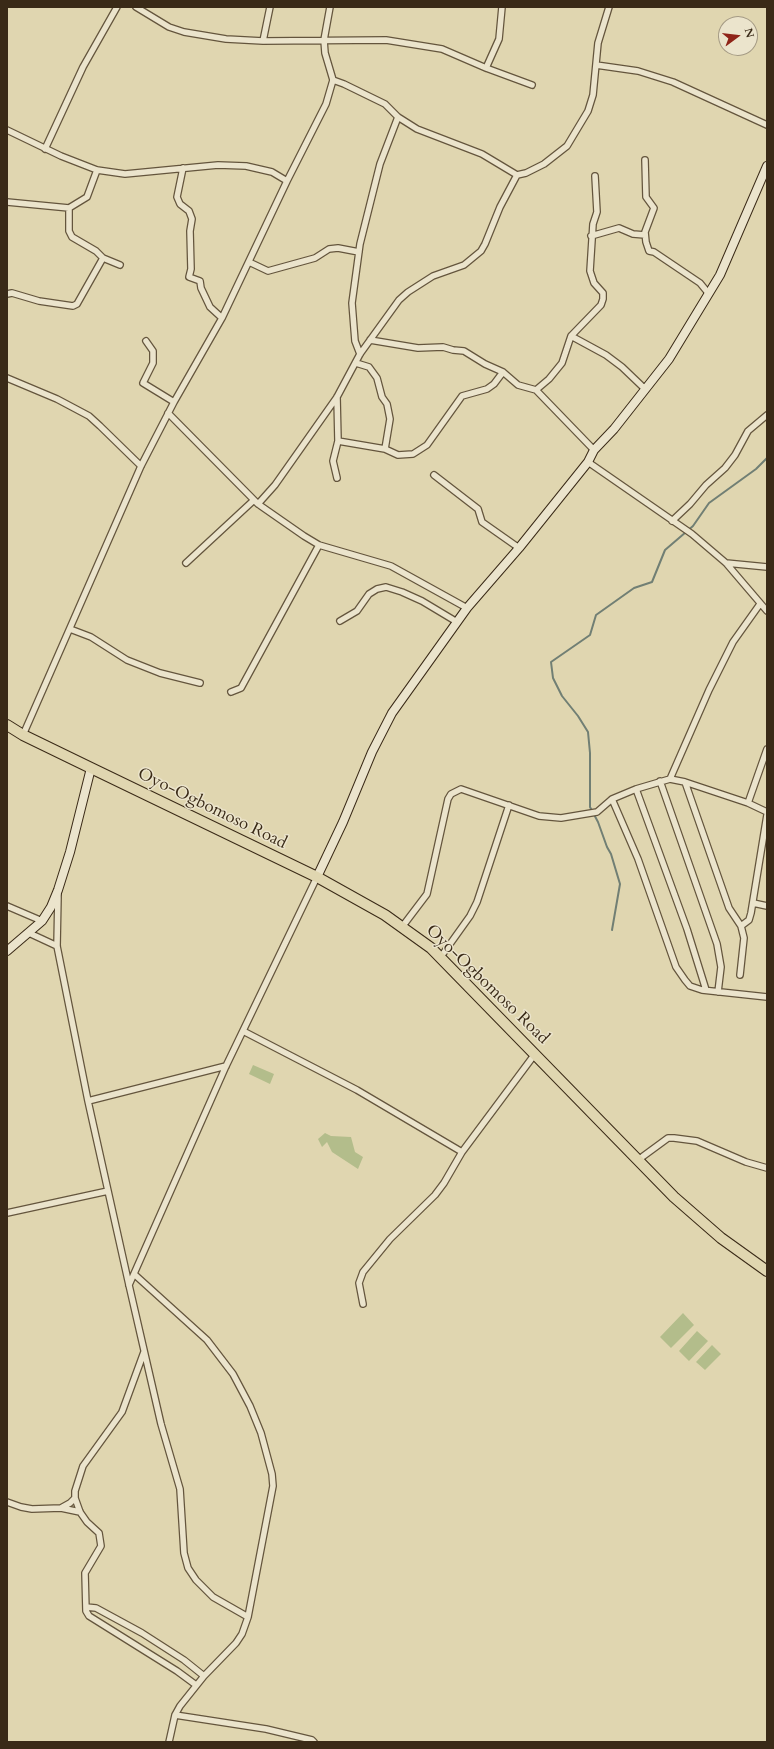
<!DOCTYPE html>
<html>
<head>
<meta charset="utf-8">
<style>
  body { margin:0 }
  #map { position:relative; width:774px; height:1749px; overflow:hidden; background:#e0d6b0; font-family:Cardo,serif }
  canvas { display:block }
  .frame { position:absolute; inset:0; border:8px solid #3a2a17; pointer-events:none }
  .north { position:absolute; left:718px; top:16px; width:40px; height:40px; box-sizing:border-box; background:#ebe4cc; border:1px solid #a49a84; border-radius:50%; rotate:75deg; font-size:11px; font-weight:700; line-height:16px; text-align:center; color:#3a2a17 }
  .north::after { content:''; display:block; margin:auto; width:14px; height:18px; background:#8f2418; clip-path:polygon(50% 0,100% 100%,50% 72%,0 100%) }
</style>
</head>
<body>
<div id="map">
<canvas width="774" height="1749"></canvas>
<div class="frame"></div>
<div class="north">N</div>
</div>
<script>
const ctx = document.querySelector('canvas').getContext('2d');
ctx.lineJoin = 'round';
function fillPath(path, color) {
  ctx.fillStyle = color;
  ctx.fill(path, 'evenodd');
}
function toPath(rows) {
  const path = new Path2D();
  for (const r of rows) {
    path.moveTo(r[0], r[1]);
    for (let i = 2; i < r.length; i += 2) path.lineTo(r[i], r[i + 1]);
  }
  return path;
}
function stroke(path, color, width, dash) {
  ctx.strokeStyle = color;
  ctx.lineWidth = width;
  ctx.lineCap = dash ? 'butt' : 'round';
  ctx.setLineDash(dash || []);
  ctx.stroke(path);
}
function label(font, color, halo, rows, align = 'center') {
  ctx.font = font + ' Cardo,serif';
  ctx.lineWidth = 3;
  ctx.setLineDash([]);
  ctx.textBaseline = 'middle';
  ctx.strokeStyle = halo;
  ctx.fillStyle = color;
  for (const [text, x, y, turn = 0] of rows) {
    ctx.save();
    ctx.translate(x, y);
    ctx.rotate((+turn || 0) * Math.PI / 180);
    ctx.textAlign = isNaN(turn) ? turn : align;
    if (halo) ctx.strokeText(text, 0, 0);
    ctx.fillText(text, 0, 0);
    ctx.restore();
  }
}
const green = toPath([
  [253,1065,274,1074,270,1084,249,1074],
  [325,1133,331,1136,351,1137,355,1152,363,1157,358,1169,332,1152,327,1142,322,1147,318,1139],
  [683,1313,694,1325,671,1348,660,1337],
  [697,1331,708,1341,689,1361,679,1351],
  [712,1345,721,1354,705,1370,696,1362]
]);
const stream = toPath([
  [612,930,620,884,611,854,607,847,598,822,590,807,590,753,588,732,578,716,562,696,553,678,551,662,590,635,596,615,634,588,652,582,665,550,693,526,709,503,756,469,767,458]
]);
const street = toPath([
  [136,7,169,27,184,32,226,39,263,41,386,40,442,49,486,68,532,85],
  [263,41,270,7],
  [596,65,638,71,673,82,767,125],
  [486,68,499,39,502,7],
  [333,80,344,84,385,104,398,117,417,129,482,154,517,175,526,173,544,164,567,146,588,111,593,95,598,43,609,7],
  [7,130,61,156,97,170,125,174,218,165,246,166,272,172,287,181],
  [45,149,83,67,117,7],
  [645,160,646,197,654,208,645,232,646,242,649,251,654,252,700,283,709,294],
  [183,168,177,197,180,204,189,211,192,219,190,231,191,269,189,277,200,281,201,288,210,307,222,318],
  [7,202,69,208,87,197,97,170],
  [69,208,69,231,72,237,96,251,103,258,120,265],
  [591,236,619,228,633,234,645,235],
  [249,262,268,271,315,258,329,249,338,248,359,252],
  [7,294,12,293,39,301,73,306,77,304,103,258],
  [571,336,606,355,622,367,645,389],
  [370,340,418,348,443,347,453,350,464,351,485,364,503,372,518,385,536,390,594,450],
  [146,341,153,351,153,363,143,383,174,402],
  [360,354,355,341,352,303,360,244,380,164,398,117],
  [356,363,369,367,377,378,382,397,387,404,390,419,385,449],
  [7,378,57,399,89,416,100,426,141,466],
  [536,390,549,379,562,363,571,336,601,305,603,299,603,293,594,283,590,271,593,224,597,212,595,176],
  [168,413,258,504,304,536,319,545,391,566,467,608],
  [338,441,385,449,398,455,413,454,427,445,462,396,487,389,494,384,503,372],
  [588,462,692,534,726,563,767,611],
  [434,475,478,509,482,522,519,548],
  [337,478,333,461,338,441,337,397],
  [258,504,275,485,337,397,360,354,399,300,408,292,433,276,464,265,481,251,485,244,500,207,517,175],
  [672,521,690,504,706,485,725,468,735,455,748,431,767,415],
  [186,563,254,500],
  [726,563,767,567],
  [340,621,357,611,369,594,377,589,386,587,402,592,422,601,457,622],
  [70,629,91,637,127,660,160,673,200,683],
  [231,692,241,688,319,545],
  [23,735,141,466,174,402,222,318,287,181,326,104,333,80,325,53,324,40,330,7],
  [670,779,709,690,733,642,760,604],
  [660,781,717,944,721,967,718,992],
  [685,782,729,908,741,926,744,938,740,975],
  [636,789,687,929,706,990],
  [612,799,638,859,676,967,685,980,690,986,702,990,767,997],
  [748,803,767,749],
  [58,895,57,946,88,1101,129,1285,161,1424,180,1489,184,1553,188,1568,196,1580,213,1597,248,1617],
  [753,903,767,906],
  [7,906,42,921],
  [741,926,749,920,751,913,767,815],
  [402,927,427,894,448,799,451,794,461,789,539,816,561,818,597,812,612,799,636,789,670,779,685,782,748,803,767,812],
  [29,933,57,946],
  [440,958,470,916,477,902,509,805],
  [243,1031,357,1090,462,1152],
  [88,1101,226,1066],
  [638,1160,668,1138,674,1138,697,1141,746,1162,767,1168],
  [7,1213,108,1191],
  [134,1274,207,1340,233,1374,250,1406,261,1433,272,1474,273,1486,248,1617,242,1634,236,1643,204,1676,180,1706,175,1715,169,1742],
  [129,1285,226,1066,317,877],
  [363,1304,359,1283,363,1272,390,1239,435,1195,444,1183,462,1152,535,1054],
  [144,1352,122,1412,83,1466,75,1491,75,1498,80,1512,87,1522,99,1533,101,1546,85,1573,86,1611,89,1616,177,1671,196,1685],
  [7,1502,21,1507,32,1509,61,1508,80,1512],
  [61,1508,70,1503,75,1498],
  [86,1607,96,1608,142,1633,184,1660,204,1676],
  [175,1715,266,1729,312,1740,314,1742]
]);
const secondary = toPath([
  [317,877,343,822,372,752,392,713,467,608,519,548,588,462,594,450,614,429,669,359,720,275,767,166],
  [7,951,42,921,51,907,58,890,70,852,91,768]
]);
const highway = toPath([
  [7,725,23,735,91,768,317,877,385,915,431,948,674,1197,721,1238,767,1271]
]);
const streetNames = [
  ["Oyo-Ogbomoso Road",212,809,26],
  ["Oyo-Ogbomoso Road",487,985,44]
];
fillPath(green, '#b3bd8b');
stroke(stream, '#717f74', 2);
stroke(street, '#64553d', 8);
stroke(secondary, '#3a2a17', 10);
stroke(highway, '#3a2a17', 12);
stroke(street, '#ebe4cc', 5.5);
stroke(secondary, '#ebe4cc', 8);
stroke(highway, '#e0d6b0', 10);
label('17px', '#3a2a17', '#ebe4cc', streetNames);
</script>
</body>
</html>
